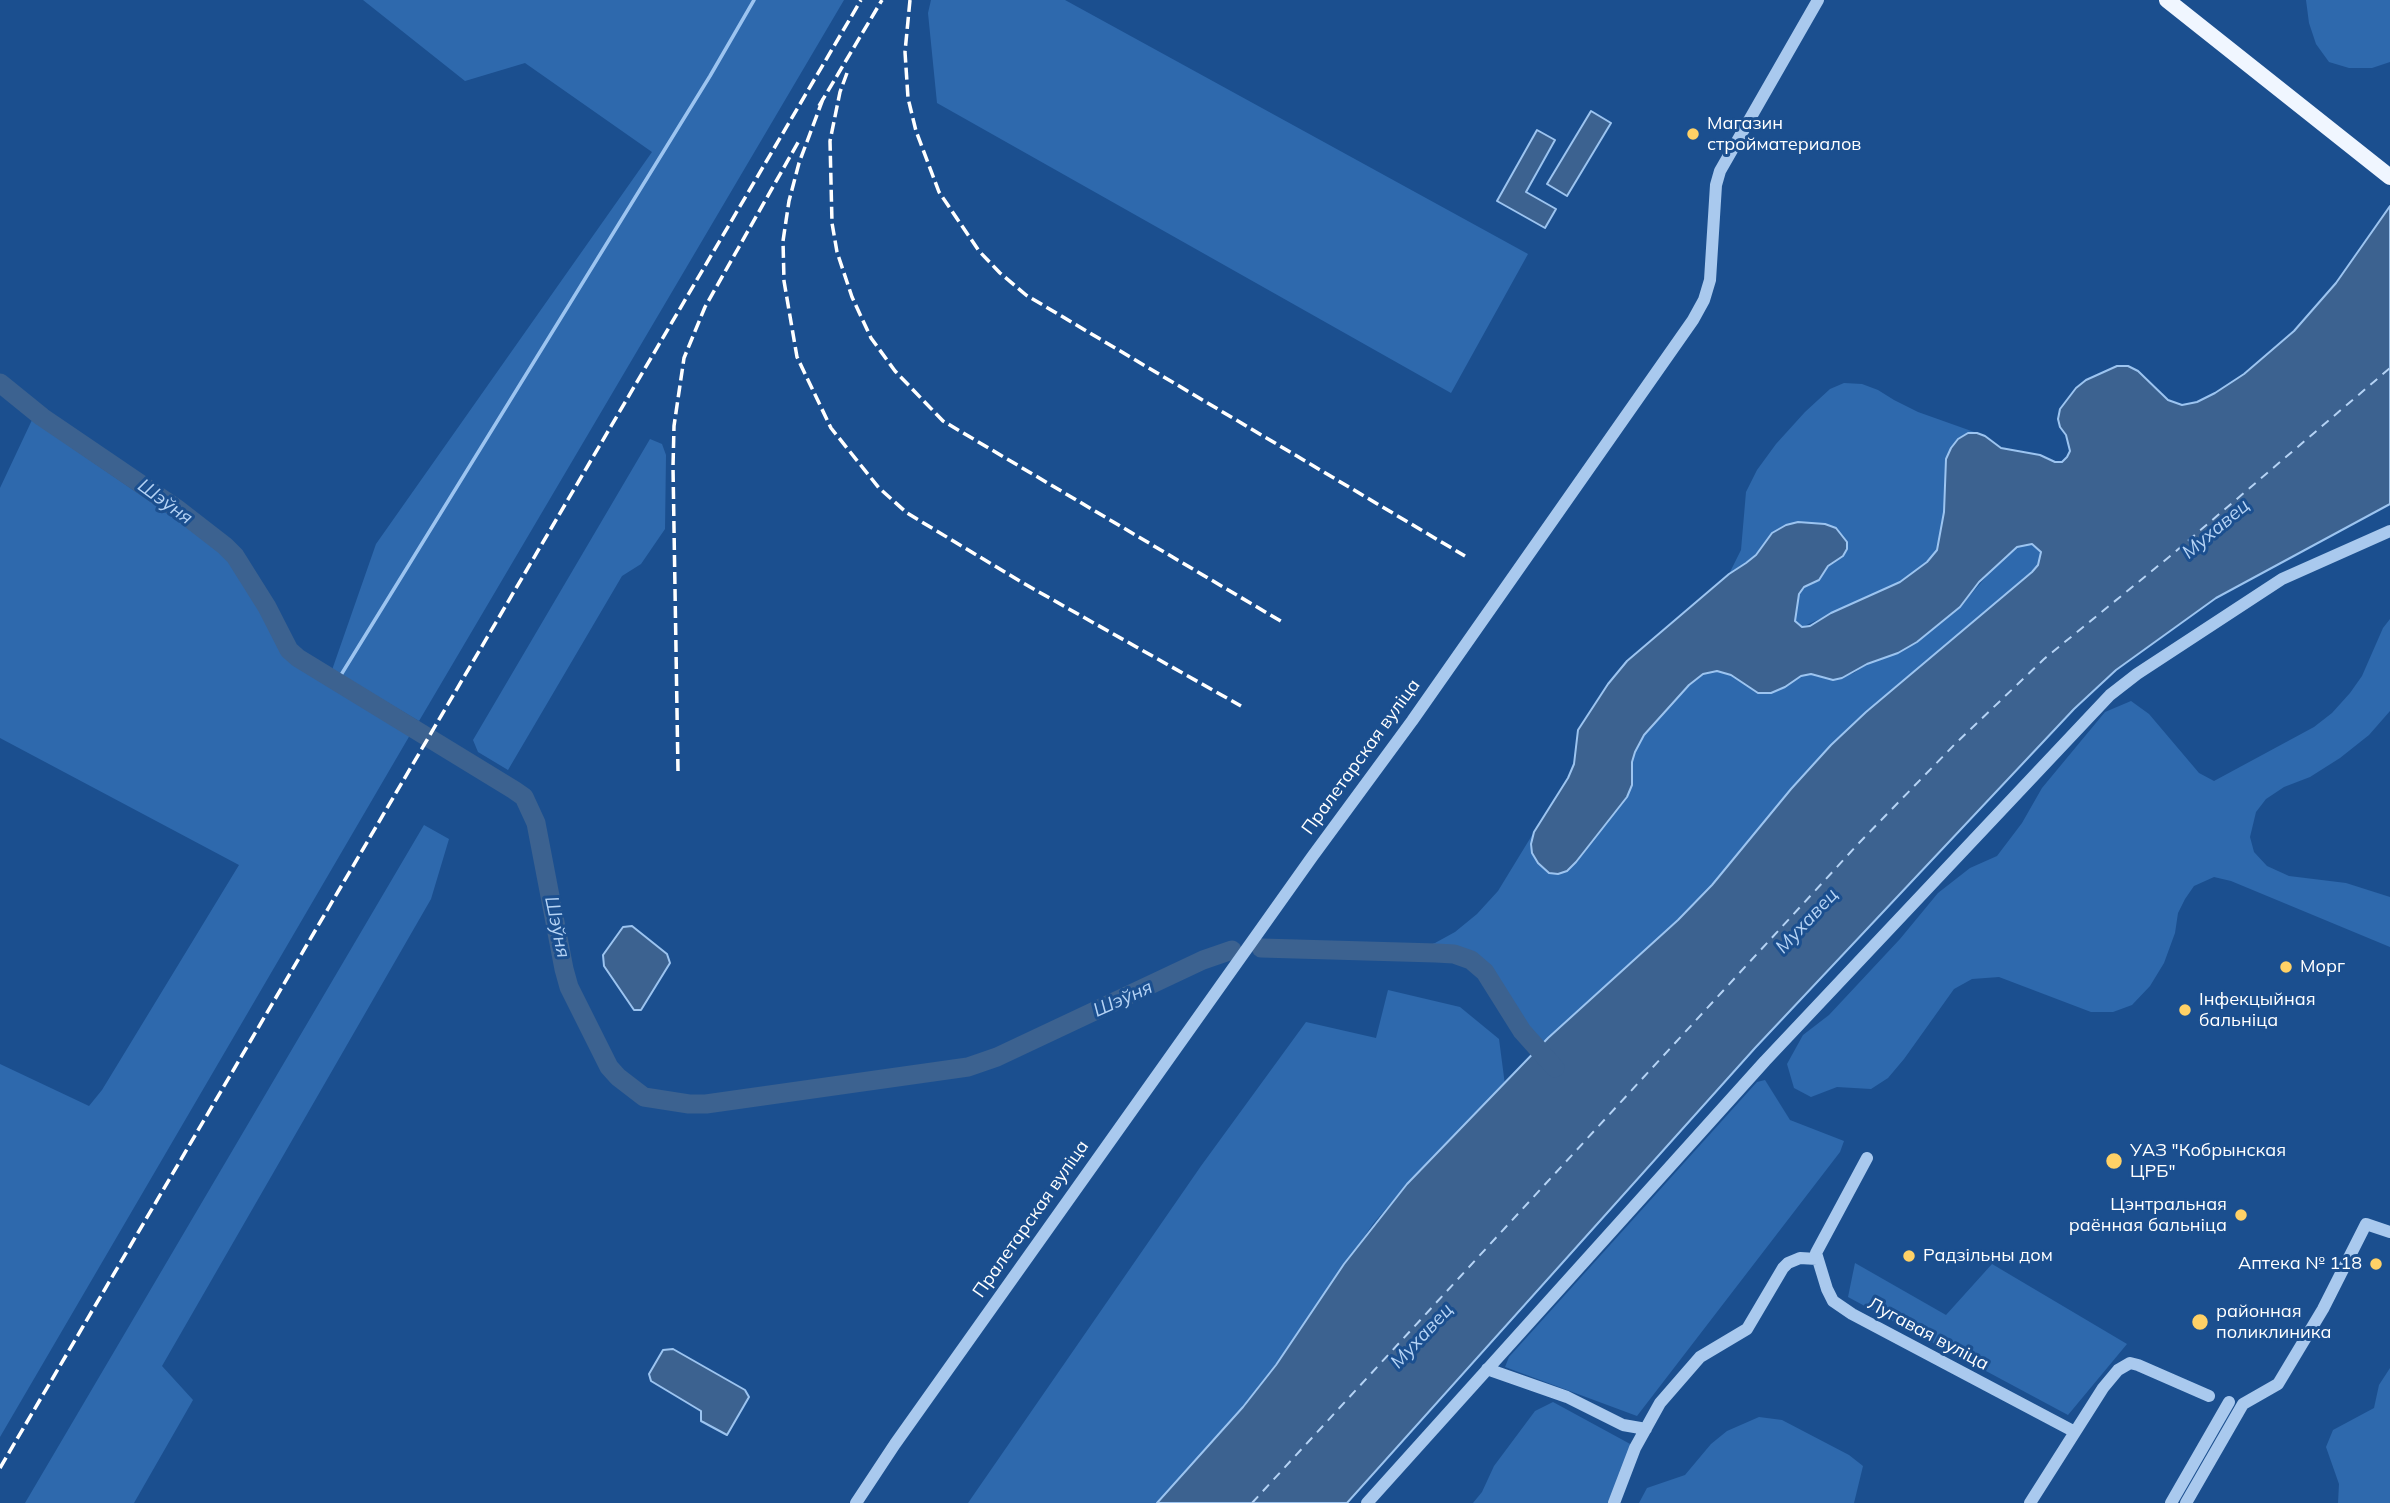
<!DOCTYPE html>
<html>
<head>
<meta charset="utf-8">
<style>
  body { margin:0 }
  canvas { display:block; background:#1b4f8f }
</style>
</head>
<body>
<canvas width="2390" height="1503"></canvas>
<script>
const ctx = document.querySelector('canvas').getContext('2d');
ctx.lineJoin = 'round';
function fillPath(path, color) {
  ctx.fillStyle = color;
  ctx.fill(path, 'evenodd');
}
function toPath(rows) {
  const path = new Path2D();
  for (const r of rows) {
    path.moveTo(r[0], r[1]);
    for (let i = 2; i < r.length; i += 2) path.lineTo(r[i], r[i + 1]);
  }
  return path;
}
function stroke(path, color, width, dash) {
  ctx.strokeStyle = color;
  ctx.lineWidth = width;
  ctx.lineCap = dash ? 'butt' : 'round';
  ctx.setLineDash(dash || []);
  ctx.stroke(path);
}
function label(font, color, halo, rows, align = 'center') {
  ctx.font = font + ' Mulish,sans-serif';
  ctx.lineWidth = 6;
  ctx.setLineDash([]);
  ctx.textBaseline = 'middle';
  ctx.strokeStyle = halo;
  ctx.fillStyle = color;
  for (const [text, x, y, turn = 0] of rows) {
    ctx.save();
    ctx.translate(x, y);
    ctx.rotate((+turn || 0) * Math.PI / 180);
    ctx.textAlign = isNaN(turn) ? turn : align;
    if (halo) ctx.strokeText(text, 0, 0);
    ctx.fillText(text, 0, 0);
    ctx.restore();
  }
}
const green = toPath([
  [363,0,844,0,419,721,332,670,376,544,652,152,525,63,465,81],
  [931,0,1065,0,1528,254,1451,393,937,103,928,13],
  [2306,0,2390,0,2390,62,2372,68,2349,68,2329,62,2316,44,2309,23],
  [1844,383,1862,384,1878,390,1894,400,1918,412,1977,433,1968,433,1946,459,1944,512,1937,550,1933,557,1915,572,1900,582,1802,627,1795,621,1799,594,1804,587,1819,581,1828,566,1835,561,1825,524,1798,522,1786,525,1772,533,1756,555,1746,563,1729,574,1741,550,1746,492,1757,470,1776,444,1805,412,1830,389],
  [32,420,217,548,236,566,286,657,305,672,410,735,0,1437,0,1064,89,1106,102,1090,239,865,0,738,0,488],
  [650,439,662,444,666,455,665,529,641,564,622,576,508,770,478,752,473,740],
  [2027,544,2038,547,2041,552,2038,565,2032,572,1866,712,1831,745,1791,789,1712,885,1678,920,1538,1048,1522,1031,1485,972,1471,960,1454,954,1408,952,1435,943,1455,932,1477,914,1498,891,1534,832,1531,844,1567,871,1627,797,1632,785,1632,762,1635,752,1644,735,1689,685,1703,674,1717,671,1731,675,1758,692,1771,693,1785,687,1801,676,1811,674,1833,680,1854,673,1867,664,1898,653,1917,642,1960,607,1998,563,2017,546],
  [2390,619,2390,711,2369,735,2340,758,2310,777,2284,787,2266,799,2256,812,2250,837,2254,852,2267,866,2289,876,2346,883,2390,897,2390,947,2231,881,2214,877,2194,886,2185,899,2178,913,2175,933,2164,963,2150,986,2132,1005,2113,1012,2091,1012,1999,977,1972,979,1954,989,1904,1059,1888,1078,1871,1089,1837,1087,1811,1097,1794,1088,1787,1064,1803,1035,1829,1015,1900,939,1938,893,1970,868,1997,856,2022,823,2042,788,2105,712,2131,701,2149,714,2199,773,2214,781,2314,727,2332,713,2350,693,2362,676,2383,628],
  [424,825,449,839,431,899,162,1366,193,1400,134,1503,25,1503],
  [1388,990,1460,1007,1499,1039,1505,1085,1407,1184,1373,1224,1276,1365,1243,1407,1157,1503,968,1503,1201,1166,1306,1022,1376,1038],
  [1765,1080,1790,1120,1844,1141,1840,1152,1637,1416,1505,1367,1509,1357,1757,1082],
  [1855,1263,1946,1315,1992,1264,2127,1344,2068,1415,1848,1297],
  [2390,1368,2390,1503,2338,1503,2339,1484,2326,1447,2333,1430,2374,1408,2379,1385],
  [1553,1402,1632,1445,1610,1503,1473,1503,1482,1492,1494,1466,1535,1411],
  [1759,1417,1782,1420,1849,1455,1863,1466,1854,1503,1639,1503,1647,1488,1685,1475,1711,1444,1727,1431]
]);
const water = toPath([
  [1591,111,1611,123,1567,196,1547,184,1591,111],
  [1537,130,1555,140,1526,192,1556,209,1545,228,1497,201,1537,130],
  [2390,206,2390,504,2216,598,2116,670,2074,709,1755,1048,1347,1503,1157,1503,1243,1407,1276,1365,1344,1264,1407,1184,1548,1038,1678,920,1712,885,1791,789,1831,745,1866,712,2032,572,2038,565,2041,552,2032,544,2017,547,1979,582,1960,607,1917,642,1898,653,1867,664,1842,678,1833,680,1811,674,1801,676,1785,687,1771,693,1758,693,1731,675,1717,671,1703,674,1689,685,1644,735,1635,752,1632,762,1632,785,1627,797,1576,862,1567,871,1558,874,1549,873,1538,863,1532,853,1531,844,1534,832,1568,778,1574,764,1578,730,1608,684,1627,661,1729,574,1746,563,1756,555,1772,533,1786,525,1798,522,1825,524,1836,528,1847,542,1847,549,1843,556,1828,566,1819,580,1804,587,1799,594,1795,621,1802,627,1810,626,1831,613,1900,582,1927,562,1937,550,1944,512,1946,459,1951,448,1958,439,1968,433,1977,433,1985,436,2001,448,2040,455,2055,462,2062,462,2067,457,2070,451,2066,435,2060,427,2058,419,2060,409,2076,388,2086,380,2117,366,2128,366,2138,371,2168,400,2182,405,2197,402,2215,393,2244,374,2294,331,2336,283,2390,206],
  [632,926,667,954,670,963,641,1010,634,1010,604,966,603,955,623,927,632,926],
  [673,1349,745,1390,749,1397,727,1435,701,1421,701,1411,651,1381,649,1374,663,1350,673,1349]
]);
const stream = toPath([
  [336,683,710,76,754,0]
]);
const river = toPath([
  [0,383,42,417,176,508,225,546,235,556,267,607,289,650,298,658,514,790,524,797,536,823,564,969,569,987,609,1067,618,1077,644,1097,689,1104,706,1104,968,1067,997,1057,1203,960,1232,950],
  [1261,948,1436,953,1454,954,1471,960,1485,972,1522,1031,1555,1068]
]);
const ferry = toPath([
  [1252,1503,1859,843,1954,745,2044,659,2169,557,2390,368]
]);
const minor = toPath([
  [1867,1158,1816,1253,1827,1289,1833,1301,1852,1314,2075,1432],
  [1487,1369,1567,1397,1623,1425,1646,1429],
  [856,1503,895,1444,1312,857,1412,721,1693,320,1704,300,1710,280,1716,185,1720,171,1818,0],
  [1367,1503,1765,1061,2110,695,2137,674,2282,579,2390,531],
  [1614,1503,1635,1448,1660,1403,1700,1357,1747,1329,1783,1268,1788,1263,1800,1258,1817,1259],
  [2030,1503,2103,1388,2118,1370,2130,1363,2138,1365,2209,1396],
  [2171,1503,2229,1402],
  [2186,1503,2243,1404,2278,1384,2323,1309,2366,1224,2390,1232]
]);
const major = toPath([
  [2167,0,2390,177]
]);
const rail = toPath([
  [910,0,905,52,908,98,916,131,939,192,979,251,1000,273,1026,295,1465,556],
  [847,73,840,92,830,141,832,223,837,252,852,297,871,338,895,371,943,421,1284,623],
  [823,99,799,163,789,201,783,241,784,281,797,357,831,428,879,488,907,513,1023,583,1241,706],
  [819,106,882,0],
  [678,771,673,467,674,426,684,358,705,307,800,139],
  [0,1468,861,0]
]);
const markers = [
  [1693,134,7,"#ffd166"],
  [2286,967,7,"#ffd166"],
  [2185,1010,7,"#ffd166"],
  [2114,1161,9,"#ffd166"],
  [2241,1215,7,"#ffd166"],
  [1909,1256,7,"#ffd166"],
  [2376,1264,7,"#ffd166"],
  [2200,1322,9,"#ffd166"]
];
const poiNames = [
  ["Магазин",1707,124],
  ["стройматериалов",1707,145],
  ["Морг",2300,967],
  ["Інфекцыйная",2199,1000],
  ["бальніца",2199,1021],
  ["УАЗ \"Кобрынская",2130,1151],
  ["ЦРБ\"",2130,1172],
  ["Цэнтральная",2227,1205,"right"],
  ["раённая бальніца",2227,1226,"right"],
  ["Радзільны дом",1923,1256],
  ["Аптека № 118",2362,1264,"right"],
  ["районная",2216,1312],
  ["поликлиника",2216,1333]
];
const streetNames = [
  ["Пралетарская вуліца",1361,757,-54],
  ["Пралетарская вуліца",1031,1219,-55],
  ["Лугавая вуліца",1928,1334,28]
];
const waterNames = [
  ["Шэўня",165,502,36],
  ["Мухавец",2216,529,-40],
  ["Мухавец",1807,921,-47],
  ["Шэўня",557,927,78],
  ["Шэўня",1123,999,-24],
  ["Мухавец",1422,1336,-47]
];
fillPath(green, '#2e69ad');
fillPath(water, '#3c6290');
stroke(water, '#9cc4f0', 2);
stroke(stream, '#9cc4f0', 3.5);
stroke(river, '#3c6290', 19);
stroke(ferry, '#b5d3f5', 2, [9, 7]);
stroke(minor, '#a9c9ee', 12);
stroke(major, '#f0f6ff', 16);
stroke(rail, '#fff', 3.5, [12, 5]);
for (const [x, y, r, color] of markers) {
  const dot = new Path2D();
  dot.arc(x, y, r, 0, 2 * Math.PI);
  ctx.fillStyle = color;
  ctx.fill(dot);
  stroke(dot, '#1b4f8f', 2.5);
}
label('18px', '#fff', '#1b4f8f', poiNames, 'left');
label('18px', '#fff', '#1b4f8f', streetNames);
label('italic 19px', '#b5d3f5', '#1b4f8f', waterNames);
</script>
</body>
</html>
